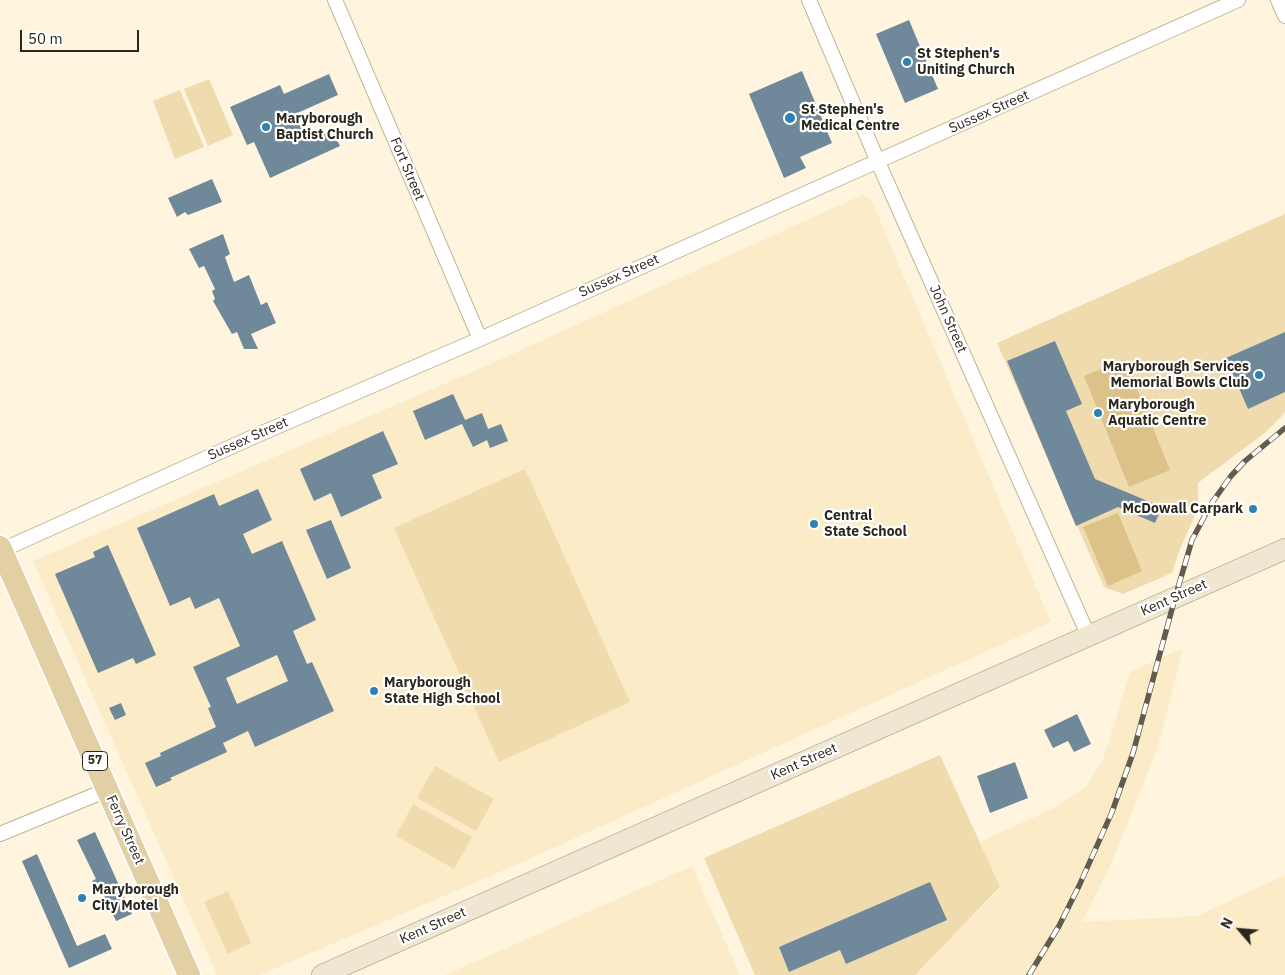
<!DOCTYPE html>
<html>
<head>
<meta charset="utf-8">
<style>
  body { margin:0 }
  #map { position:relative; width:1285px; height:975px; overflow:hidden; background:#fff5de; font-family:"IBM Plex Sans",sans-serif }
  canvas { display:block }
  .north { position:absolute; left:1215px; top:905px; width:50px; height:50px; -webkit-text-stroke:4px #fff; paint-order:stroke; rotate:297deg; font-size:14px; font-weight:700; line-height:20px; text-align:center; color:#2b271c }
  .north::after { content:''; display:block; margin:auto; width:18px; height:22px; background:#2b271c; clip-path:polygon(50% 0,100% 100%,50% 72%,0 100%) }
  .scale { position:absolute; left:20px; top:30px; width:119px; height:22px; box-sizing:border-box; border:2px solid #2b271c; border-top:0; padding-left:6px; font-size:15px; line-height:18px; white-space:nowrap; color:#2b271c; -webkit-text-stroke:4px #fff; paint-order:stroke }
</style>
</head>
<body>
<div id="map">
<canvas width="1285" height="975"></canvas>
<div class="north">N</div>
<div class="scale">50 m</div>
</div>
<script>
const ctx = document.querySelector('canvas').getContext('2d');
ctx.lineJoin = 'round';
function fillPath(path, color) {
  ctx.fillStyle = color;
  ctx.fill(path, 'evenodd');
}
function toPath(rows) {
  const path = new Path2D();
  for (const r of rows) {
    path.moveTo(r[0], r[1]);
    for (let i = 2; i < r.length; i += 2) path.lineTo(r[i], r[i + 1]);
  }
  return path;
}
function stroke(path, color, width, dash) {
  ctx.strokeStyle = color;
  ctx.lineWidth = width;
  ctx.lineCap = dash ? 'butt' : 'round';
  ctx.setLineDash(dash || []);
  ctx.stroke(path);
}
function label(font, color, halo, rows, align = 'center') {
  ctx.font = font + ' "IBM Plex Sans",sans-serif';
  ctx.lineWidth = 4.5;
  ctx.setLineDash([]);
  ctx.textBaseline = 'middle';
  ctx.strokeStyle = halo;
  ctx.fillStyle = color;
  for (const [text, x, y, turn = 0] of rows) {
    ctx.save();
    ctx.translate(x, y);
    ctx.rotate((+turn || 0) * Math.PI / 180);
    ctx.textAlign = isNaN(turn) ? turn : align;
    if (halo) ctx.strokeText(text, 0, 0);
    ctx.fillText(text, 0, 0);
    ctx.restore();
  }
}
const built = toPath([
  [862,195,871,199,1051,622,516,865,260,975,217,975,33,561,479,369],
  [1183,648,1157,750,1112,862,1082,922,1197,916,1285,875,1285,975,896,975,928,961,1000,889,980,842,1056,807,1086,787,1104,757,1130,672],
  [692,866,740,975,445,975]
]);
const green = toPath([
  [209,79,233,135,208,146,184,89],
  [180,90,204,147,175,159,153,101],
  [1285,214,1285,413,1266,432,1198,483,1198,509,1180,549,1172,573,1123,594,1104,587,997,343],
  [525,469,630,702,499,762,394,528],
  [940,755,1000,887,915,975,755,975,704,858],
  [435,766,494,799,476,831,417,798],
  [413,804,472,837,454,869,396,836],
  [228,891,251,943,228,954,204,902]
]);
const water = toPath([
  [1125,359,1170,470,1129,487,1084,376],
  [1118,513,1142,571,1108,586,1083,527]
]);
const building = toPath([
  [909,20,938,89,905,103,876,34],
  [802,71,832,143,800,157,806,168,784,178,749,94],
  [329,74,338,95,295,114,307,141,332,130,340,146,270,178,254,142,247,145,230,107,280,85,284,94],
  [212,179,222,202,188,215,185,212,177,217,168,198],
  [223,234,230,254,225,257,234,282,249,275,261,305,267,302,276,323,251,334,258,349,244,349,237,332,232,334,213,301,215,299,212,291,215,289,204,266,199,268,189,249],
  [1285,332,1285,392,1248,409,1226,358],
  [1055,341,1082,404,1066,411,1095,479,1162,507,1155,523,1118,507,1076,526,1007,361],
  [453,394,465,420,482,413,488,429,501,424,508,441,490,448,487,440,473,447,462,424,425,440,413,411],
  [383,431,398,464,372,475,382,498,341,517,331,493,314,501,300,469],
  [258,489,272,520,243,534,252,554,282,541,316,620,293,631,307,664,312,662,334,711,255,747,248,731,223,743,227,752,170,778,172,780,156,787,145,763,161,756,160,753,216,727,208,708,211,707,193,667,240,646,219,598,195,609,190,597,170,606,137,528,214,494,219,506],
  [277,655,288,681,237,704,226,678],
  [331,520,351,568,327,579,306,530],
  [108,545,156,655,136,664,133,658,98,673,55,574,95,557,93,552],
  [121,703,126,715,115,720,109,708],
  [1077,714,1091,744,1074,752,1068,741,1053,748,1044,730],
  [1015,762,1028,798,990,813,977,776],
  [95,832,132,914,116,921,102,891,97,893,92,881,96,879,77,840],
  [37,854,77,946,105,934,112,949,69,968,22,861],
  [930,882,947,920,846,964,840,950,789,972,779,947]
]);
const minor = toPath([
  [335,0,480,339],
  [809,0,878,162,1089,637],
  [1278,0,1285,16],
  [0,551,253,437,480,339,1238,0],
  [0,834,107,790]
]);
const secondary = toPath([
  [322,975,1285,549]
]);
const primary = toPath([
  [0,547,189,975]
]);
const rail = toPath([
  [1029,975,1059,926,1079,886,1112,812,1133,753,1175,598,1192,540,1211,504,1231,476,1245,461,1285,428]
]);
const markers = [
  [907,62,5,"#2f81b1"],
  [790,118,6,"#2f81b1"],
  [266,127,5,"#2f81b1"],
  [1259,375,5,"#2f81b1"],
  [1098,413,5,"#2f81b1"],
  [1253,509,5,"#2f81b1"],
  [814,524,5,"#2f81b1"],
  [374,691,5,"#2f81b1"],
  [82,898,5,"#2f81b1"]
];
const shields = [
  [95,761,25]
];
const shieldNames = [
  ["57",95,761]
];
const poiNames = [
  ["St Stephen's",917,54],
  ["Uniting Church",917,70],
  ["St Stephen's",801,110],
  ["Medical Centre",801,126],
  ["Maryborough",276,119],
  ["Baptist Church",276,135],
  ["Maryborough Services",1249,367,"right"],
  ["Memorial Bowls Club",1249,383,"right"],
  ["Maryborough",1108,405],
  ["Aquatic Centre",1108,421],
  ["McDowall Carpark",1243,509,"right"],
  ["Central",824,516],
  ["State School",824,532],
  ["Maryborough",384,683],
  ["State High School",384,699],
  ["Maryborough",92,890],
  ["City Motel",92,906]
];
const streetNames = [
  ["Sussex Street",989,112,-24],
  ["Fort Street",407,169,67],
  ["Sussex Street",619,276,-24],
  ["John Street",948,319,66],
  ["Sussex Street",248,439,-24],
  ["Kent Street",1174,598,-24],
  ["Kent Street",804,762,-24],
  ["Ferry Street",125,830,66],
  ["Kent Street",433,926,-24]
];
fillPath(built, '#fbebc7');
fillPath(green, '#efdbad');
fillPath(water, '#dcc288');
fillPath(building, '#6f899b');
stroke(minor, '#c0b498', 16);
stroke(secondary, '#c0b498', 22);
stroke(primary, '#fff', 25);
stroke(minor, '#fff', 14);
stroke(secondary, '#f0e7d2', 20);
stroke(primary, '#e2cfa4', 22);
stroke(rail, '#625c4e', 5.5);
stroke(rail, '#fff', 4, [11]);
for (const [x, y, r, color] of markers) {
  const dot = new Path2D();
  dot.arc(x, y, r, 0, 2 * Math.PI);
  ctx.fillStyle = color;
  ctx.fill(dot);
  stroke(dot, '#fff', 2);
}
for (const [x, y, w] of shields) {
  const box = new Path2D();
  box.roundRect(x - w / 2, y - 9.5, w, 19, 4);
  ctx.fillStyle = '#fff';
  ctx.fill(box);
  stroke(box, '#2b271c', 1);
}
label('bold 12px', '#2b271c', null, shieldNames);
label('bold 14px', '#2b271c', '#fff', poiNames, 'left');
label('14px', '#2b271c', '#fff', streetNames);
</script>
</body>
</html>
